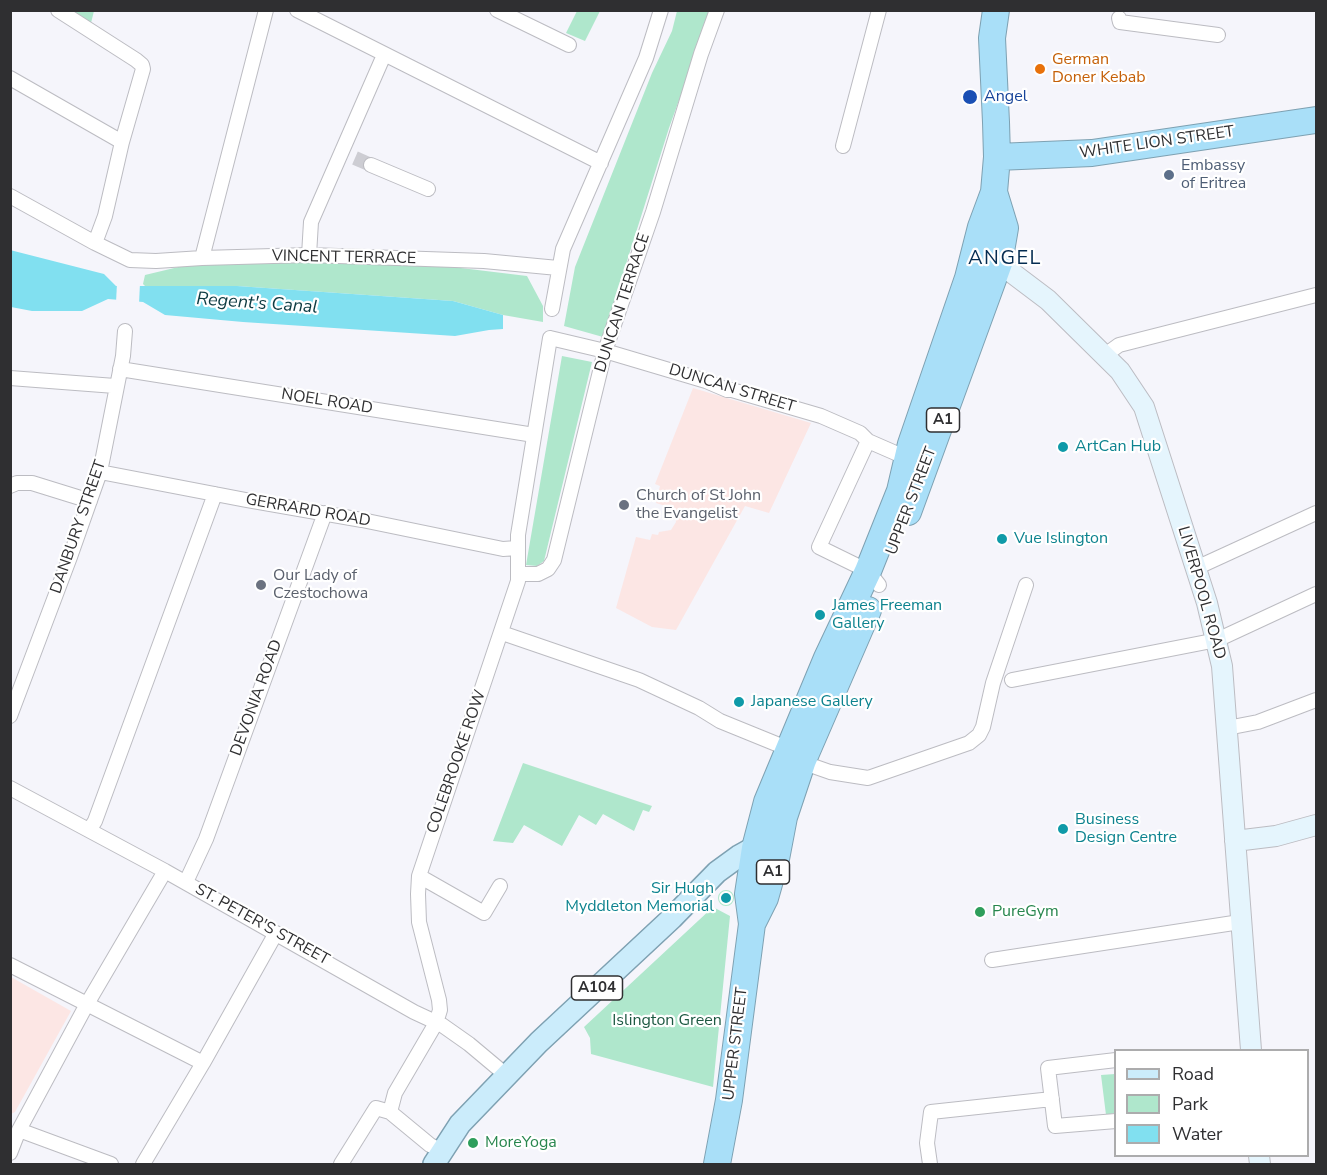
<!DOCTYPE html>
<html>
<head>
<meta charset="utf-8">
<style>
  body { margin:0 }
  #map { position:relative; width:1327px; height:1175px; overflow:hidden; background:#f5f5fb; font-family:"Nunito Sans",sans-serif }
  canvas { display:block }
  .frame { position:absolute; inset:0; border:12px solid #2f2f31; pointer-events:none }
  .legend { position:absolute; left:1114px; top:1049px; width:195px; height:108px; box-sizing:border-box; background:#fff; border:2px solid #acacad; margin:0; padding:8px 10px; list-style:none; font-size:18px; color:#2f2f31 }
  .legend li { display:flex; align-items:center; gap:12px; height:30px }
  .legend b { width:30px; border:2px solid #acacad }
</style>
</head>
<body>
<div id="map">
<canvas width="1327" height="1175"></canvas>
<div class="frame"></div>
<ul class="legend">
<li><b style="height:8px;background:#cbecfb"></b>Road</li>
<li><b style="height:16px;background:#afe7cc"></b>Park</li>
<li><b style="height:16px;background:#81e0f0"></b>Water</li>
</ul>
</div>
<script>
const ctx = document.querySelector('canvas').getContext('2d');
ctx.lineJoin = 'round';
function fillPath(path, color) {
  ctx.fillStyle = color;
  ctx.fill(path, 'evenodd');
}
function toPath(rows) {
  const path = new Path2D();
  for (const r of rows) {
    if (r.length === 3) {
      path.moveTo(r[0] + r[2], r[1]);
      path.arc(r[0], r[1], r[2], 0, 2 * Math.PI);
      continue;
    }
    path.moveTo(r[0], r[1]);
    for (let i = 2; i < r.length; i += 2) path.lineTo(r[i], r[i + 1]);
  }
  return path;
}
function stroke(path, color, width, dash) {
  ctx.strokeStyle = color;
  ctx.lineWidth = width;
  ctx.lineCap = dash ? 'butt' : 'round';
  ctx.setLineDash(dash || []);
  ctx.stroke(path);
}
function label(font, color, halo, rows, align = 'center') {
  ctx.font = font + ' "Nunito Sans",sans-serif';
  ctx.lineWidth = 4.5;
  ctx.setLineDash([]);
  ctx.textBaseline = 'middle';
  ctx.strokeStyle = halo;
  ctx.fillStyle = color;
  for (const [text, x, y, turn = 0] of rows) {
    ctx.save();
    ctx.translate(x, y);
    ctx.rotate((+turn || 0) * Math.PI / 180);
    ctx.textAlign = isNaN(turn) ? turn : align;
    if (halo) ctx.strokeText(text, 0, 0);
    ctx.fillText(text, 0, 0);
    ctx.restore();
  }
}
const education = toPath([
  [693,388,811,423,769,513,745,506,676,630,652,627,616,608,636,537,650,540,652,534,658,535,659,532,671,530,676,522,675,515,668,510,669,507,656,503,660,486,655,484],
  [11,977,71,1011,15,1112,11,1114]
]);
const green = toPath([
  [63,11,94,11,90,27],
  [577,11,600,11,585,41,566,33],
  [677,11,711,11,669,128,603,337,564,326,575,267,652,73,672,31],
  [312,257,428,264,527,276,543,306,543,322,503,315,453,301,237,286,145,286,143,284,145,275,195,263],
  [562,356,592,362,544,561,537,566,526,565],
  [523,763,652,806,649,812,643,810,634,831,603,814,596,825,579,815,562,846,524,825,513,843,493,841],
  [726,898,8],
  [713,907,730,916,713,1087,591,1054,590,1038,584,1027],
  [1115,1074,1115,1113,1106,1115,1101,1075]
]);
const water = toPath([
  [10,250,104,274,116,286,237,286,453,301,503,315,503,329,489,330,455,336,243,322,165,315,143,302,108,299,82,311,32,311,11,307]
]);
const pier = toPath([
  [117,283,140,283,139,304,116,303]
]);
const streetTunnel = toPath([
  [355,158,371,165]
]);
const street = toPath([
  [58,10,136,60,142,65,143,69,122,142,105,216,95,243],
  [297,10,601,163],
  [497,10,569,45],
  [1119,18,1120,22,1218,35],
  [10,78,122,142],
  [843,146,879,10],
  [371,165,428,189],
  [10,196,95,243,130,260,156,261,202,258,309,255,484,261,558,268],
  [309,255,311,222,384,55],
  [202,258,266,10],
  [552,309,563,249,646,58,661,10],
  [1105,355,1119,345,1316,295],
  [120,369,534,435],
  [10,378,115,386],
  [868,441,819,547,868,571,879,585],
  [100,472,246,500,362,520,503,549,517,548],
  [10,486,17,483,32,483,90,501],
  [1196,568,1316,513],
  [518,574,538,574,548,569,554,560,605,351,653,212,701,54,717,10],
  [502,633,639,680,699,708,720,721,779,745,810,765,830,772,868,778,969,743,979,735,983,727,993,683,1026,585],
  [1012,680,1217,640,1316,594],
  [10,716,70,557,100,472,123,356,125,331],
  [1227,728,1258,722,1316,700],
  [10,788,165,871,414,1012,442,1025,469,1044,506,1075],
  [90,829,95,821,215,494],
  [419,876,484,913,500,886],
  [186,882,206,839,325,513],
  [992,960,1240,922],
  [10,965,203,1063],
  [1116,1060,1048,1068,1055,1126,1116,1121],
  [19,1130,111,1164],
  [442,1151,430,1145,390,1112,395,1093,436,1023,440,1010,439,1000,419,922,418,894,419,876,518,581,518,535,550,338,605,351,706,381,727,390,732,390,821,416,860,433,868,441,907,458],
  [10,1153,19,1130,87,1004,165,871],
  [143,1164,203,1063,276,933],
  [341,1164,376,1108,390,1112],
  [930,1164,927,1143,931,1112,1052,1099]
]);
const secondary = toPath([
  [975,256,999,263,1048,300,1120,371,1144,407,1207,603,1222,666,1251,1050],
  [1235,841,1276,836,1316,825],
  [1259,1156,1260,1164]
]);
const primary = toPath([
  [434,1164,460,1124,539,1042,672,918,717,872,739,856,766,841]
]);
const highway = toPath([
  [997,157,1092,153,1316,120],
  [908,512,999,263,1005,228,994,192],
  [752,924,765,898,776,859,784,817,803,760,868,610],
  [717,1164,729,1100,752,924,748,894,755,848,767,802,827,658,868,571,900,491,911,444,968,278,981,227,994,192,997,157,996,122,992,38,996,10]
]);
const markers = [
  [1040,69,6,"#e8710a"],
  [970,97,8,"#1a4fb4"],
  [1169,175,6,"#5c6f8a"],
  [1063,447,6,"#0f9aa8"],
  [624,505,6,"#6b7280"],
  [1002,539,6,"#0f9aa8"],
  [261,585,6,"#6b7280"],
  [820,615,6,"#0f9aa8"],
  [739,702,6,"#0f9aa8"],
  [1063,829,6,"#0f9aa8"],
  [726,898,6,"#0f9aa8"],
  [980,912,6,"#2e9e5b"],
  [473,1143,6,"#2e9e5b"]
];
const shields = [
  [943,420,33],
  [773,872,33],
  [597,988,51]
];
const shieldNames = [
  ["A1",943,420],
  ["A1",773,872],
  ["A104",597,988]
];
const foodNames = [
  ["German",1052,60],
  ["Doner Kebab",1052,78]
];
const transitNames = [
  ["Angel",984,97]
];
const streetNames = [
  ["WHITE LION STREET",1157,143,-8],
  ["VINCENT TERRACE",344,258,1],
  ["DUNCAN TERRACE",623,303,-72],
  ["DUNCAN STREET",732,389,17],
  ["NOEL ROAD",327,402,9],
  ["UPPER STREET",912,501,-69],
  ["GERRARD ROAD",308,511,10],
  ["DANBURY STREET",79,527,-71],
  ["LIVERPOOL ROAD",1201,593,74],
  ["DEVONIA ROAD",257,698,-70],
  ["COLEBROOKE ROW",457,762,-71],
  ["ST. PETER'S STREET",262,925,29],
  ["UPPER STREET",736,1044,-83]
];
const serviceNames = [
  ["Embassy",1181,166],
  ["of Eritrea",1181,184]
];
const cultureNames = [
  ["ArtCan Hub",1075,447],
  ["Vue Islington",1014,539],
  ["James Freeman",832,606],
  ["Gallery",832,624],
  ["Japanese Gallery",751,702],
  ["Business",1075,820],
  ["Design Centre",1075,838],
  ["Sir Hugh",714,889,"right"],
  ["Myddleton Memorial",714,907,"right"]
];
const worshipNames = [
  ["Church of St John",636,496],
  ["the Evangelist",636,514],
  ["Our Lady of",273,576],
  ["Czestochowa",273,594]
];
const leisureNames = [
  ["PureGym",992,912],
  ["MoreYoga",485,1143]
];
const parkNames = [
  ["Islington Green",667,1021]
];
const waterNames = [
  ["Regent's Canal",257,304,4]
];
const quarterNames = [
  ["ANGEL",1005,259]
];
fillPath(education, '#fce6e4');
fillPath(green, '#afe7cc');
fillPath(water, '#81e0f0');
fillPath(pier, '#f5f5fb');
stroke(streetTunnel, '#cdcdd3', 14, [14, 7]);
stroke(street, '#bcbcc2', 16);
stroke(secondary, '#bcbcc2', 22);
stroke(primary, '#7ea1b2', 24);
stroke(highway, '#7ea1b2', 28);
stroke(street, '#fff', 14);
stroke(secondary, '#e5f5fd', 20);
stroke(primary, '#cbecfb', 21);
stroke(highway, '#a9dff8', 26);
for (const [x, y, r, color] of markers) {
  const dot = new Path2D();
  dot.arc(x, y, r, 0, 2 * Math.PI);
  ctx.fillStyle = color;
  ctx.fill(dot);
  stroke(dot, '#fff', 2);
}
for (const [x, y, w] of shields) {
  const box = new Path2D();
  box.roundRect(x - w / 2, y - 12, w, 24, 4.5);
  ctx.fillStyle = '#fff';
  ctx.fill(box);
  stroke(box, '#2f2f31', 1.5);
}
label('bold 15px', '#2f2f31', null, shieldNames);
label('16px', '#c56008', '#fff', foodNames, 'left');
label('16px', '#164399', '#fff', transitNames, 'left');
label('16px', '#2f2f31', '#fff', streetNames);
label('16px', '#4e5e75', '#fff', serviceNames, 'left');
label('16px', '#0d838f', '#fff', cultureNames, 'left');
label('16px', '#5b616d', '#fff', worshipNames, 'left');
label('16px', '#27864d', '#fff', leisureNames, 'left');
label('16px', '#1d5942', '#fff', parkNames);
label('italic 18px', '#0d3b42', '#fff', waterNames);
ctx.letterSpacing = '1.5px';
label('20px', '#042c51', '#fff', quarterNames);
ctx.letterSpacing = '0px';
</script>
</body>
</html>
